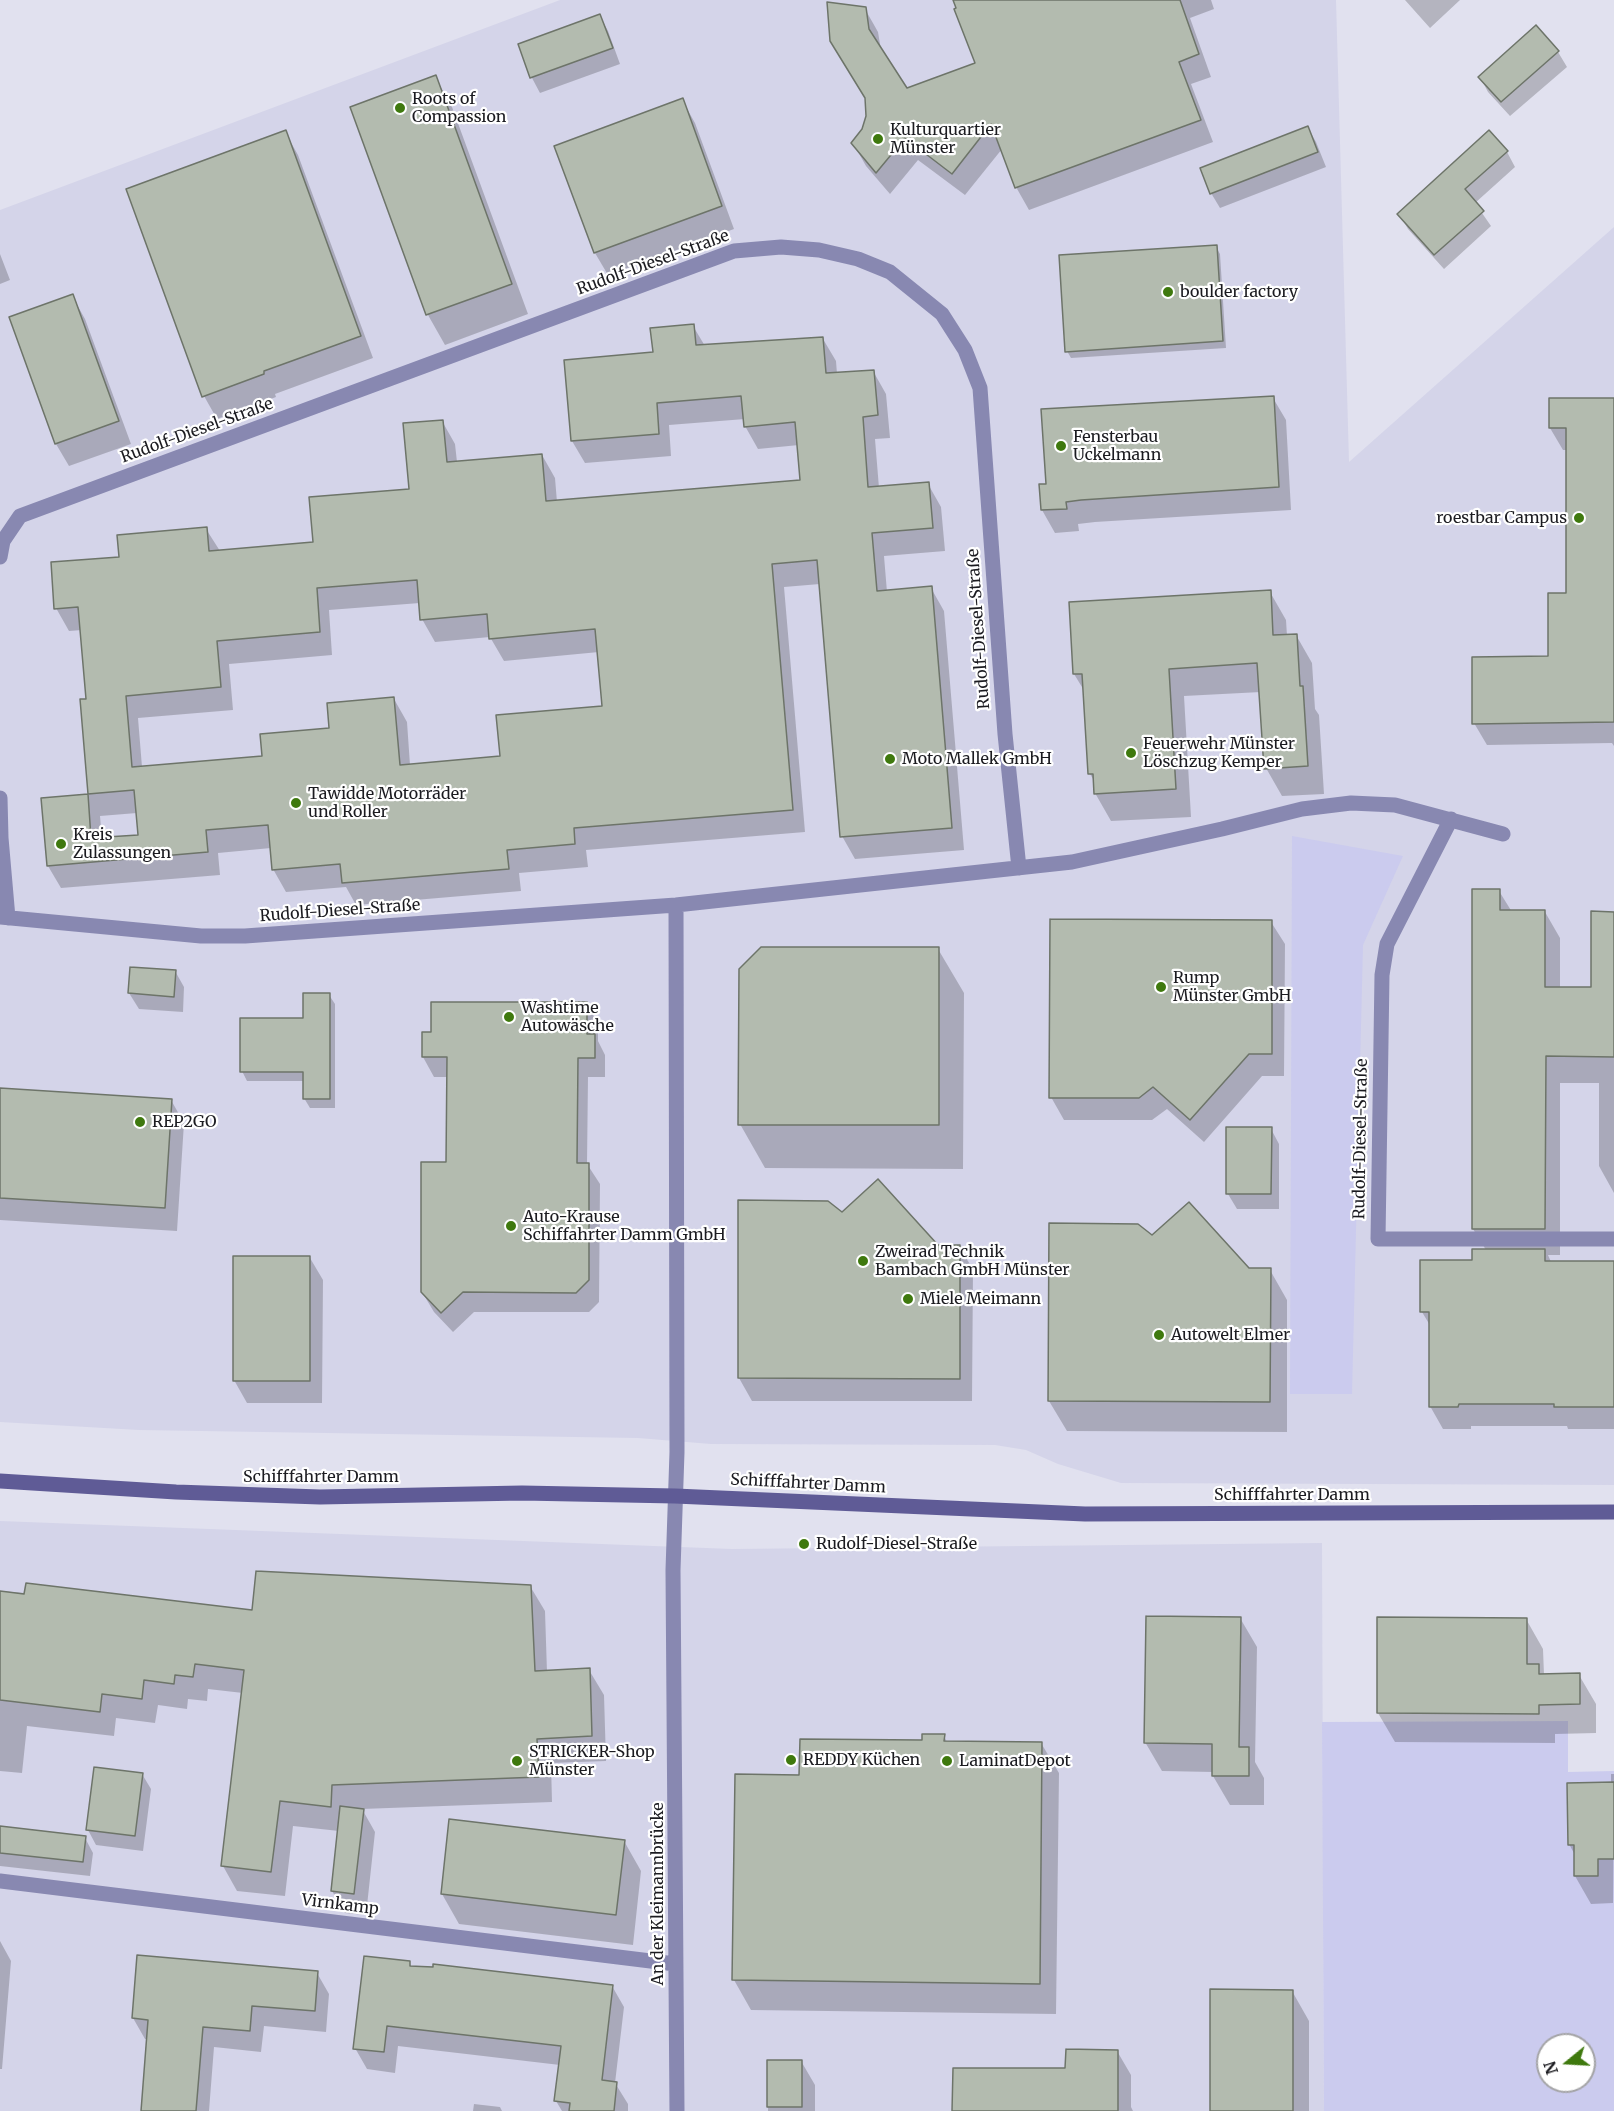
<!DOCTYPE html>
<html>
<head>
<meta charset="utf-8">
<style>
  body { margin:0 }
  #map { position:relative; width:1614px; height:2111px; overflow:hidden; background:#e1e1ef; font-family:Merriweather,serif }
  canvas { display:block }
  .north { position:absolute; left:1536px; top:2033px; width:60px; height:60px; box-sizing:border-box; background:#fff; border:2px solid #a4a4a6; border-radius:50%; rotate:252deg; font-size:16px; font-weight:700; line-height:24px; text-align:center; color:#1b1b20 }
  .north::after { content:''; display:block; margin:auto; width:21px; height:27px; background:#3f790e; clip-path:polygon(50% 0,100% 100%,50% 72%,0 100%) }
</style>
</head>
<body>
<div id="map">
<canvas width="1614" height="2111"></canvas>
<div class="north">N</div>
</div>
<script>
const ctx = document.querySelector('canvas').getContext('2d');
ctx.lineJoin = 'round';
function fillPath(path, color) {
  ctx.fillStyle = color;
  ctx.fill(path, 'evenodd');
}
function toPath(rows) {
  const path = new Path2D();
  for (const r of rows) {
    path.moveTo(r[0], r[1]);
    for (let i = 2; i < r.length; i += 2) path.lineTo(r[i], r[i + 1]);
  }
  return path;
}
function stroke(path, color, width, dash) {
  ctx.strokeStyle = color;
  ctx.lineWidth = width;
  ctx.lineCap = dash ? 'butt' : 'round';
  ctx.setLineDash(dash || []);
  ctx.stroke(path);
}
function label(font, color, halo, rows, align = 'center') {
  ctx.font = font + ' Merriweather,serif';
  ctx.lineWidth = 4.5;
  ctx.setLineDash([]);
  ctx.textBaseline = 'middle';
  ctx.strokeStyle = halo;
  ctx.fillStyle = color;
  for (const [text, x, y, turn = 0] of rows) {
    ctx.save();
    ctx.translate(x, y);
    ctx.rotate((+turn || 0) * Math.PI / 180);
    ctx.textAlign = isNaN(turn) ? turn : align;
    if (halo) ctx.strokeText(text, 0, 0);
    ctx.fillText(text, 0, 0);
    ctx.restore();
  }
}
const built = toPath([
  [560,0,1336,0,1349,462,1614,227,1614,1485,1121,1483,1058,1464,1026,1450,995,1445,711,1444,638,1438,139,1430,0,1422,0,210],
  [0,1521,732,1549,1322,1543,1324,2111,0,2111]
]);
const green = toPath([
  [1292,836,1403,856,1363,945,1352,1394,1290,1394],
  [1568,1721,1568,1772,1614,1771,1614,2111,1324,2111,1322,1722],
  [1548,2045,1584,2045,1584,2081,1548,2081]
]);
const shadow = toPath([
  [954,0,1211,0,1214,9,1190,18,1211,77,1191,84,1213,142,1029,210,1016,187,1002,149,965,195,918,160,890,194,866,166,853,143,863,129,868,116,865,9,878,32,881,50,906,90,976,64],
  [1405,0,1460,0,1430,28],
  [600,16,608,31,620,64,540,93,532,78,520,45],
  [1558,52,1567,67,1510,116,1488,92,1480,77],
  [435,77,452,107,528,314,445,345,428,315,352,107],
  [682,100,695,123,734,229,608,275,595,253,556,146],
  [1308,128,1316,142,1326,167,1220,208,1211,193],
  [285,132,298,155,373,358,275,394,276,397,217,419,204,396],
  [1507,152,1515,167,1475,203,1491,226,1444,269,1408,229,1399,214],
  [1216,247,1220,254,1226,348,1071,358,1067,351],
  [0,254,10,280,0,284],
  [72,296,85,319,131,444,69,466,56,444,10,318],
  [693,326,705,346,823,339,836,361,837,374,873,371,886,394,890,438,875,439,879,488,928,484,941,507,945,551,884,556,887,592,931,588,944,611,964,850,855,859,842,836,820,584,784,587,805,832,586,850,588,867,519,873,521,891,356,905,346,887,286,892,273,869,271,848,218,853,220,875,61,888,48,866,43,799,89,795,82,701,88,700,82,630,69,631,56,608,121,558,206,529,220,551,314,543,411,491,442,421,455,444,457,462,542,455,555,478,557,502,802,481,799,445,758,449,745,426,745,419,669,425,671,456,585,463,572,441,654,354],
  [420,603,422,619,435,642,490,637,504,661,599,652,603,708,501,757,410,765,407,722,394,699,330,730,264,757,142,767,138,718,233,710,229,664,332,655,329,610],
  [137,813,139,836,102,839,100,816],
  [1273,398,1286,420,1291,510,1095,522,1078,524,1079,531,1055,533,1042,510,1040,486,1048,485],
  [1614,400,1614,746,1612,743,1487,745,1474,723,1549,658,1567,595,1568,450,1563,450,1550,428],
  [1270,592,1286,620,1287,636,1296,635,1312,663,1315,709,1319,715,1324,794,1282,796,1266,768,1261,692,1184,696,1191,817,1111,821,1095,793,1095,782,1090,774,1085,692,1074,674],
  [1499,891,1512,912,1545,912,1560,938,1560,989,1593,989,1614,913,1614,1193,1599,1166,1599,1083,1560,1083,1560,1255,1548,1255,1551,1262,1614,1262,1614,1429,1568,1429,1567,1426,1471,1426,1471,1429,1443,1429,1430,1406,1431,1327,1422,1312,1486,1250,1473,1229],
  [1271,922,1285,944,1284,1076,1262,1076,1204,1142,1167,1109,1152,1120,1064,1120,1051,1097],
  [938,949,964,993,963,1169,765,1168,740,1124],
  [175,971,184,987,183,1012,139,1009,129,993],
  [329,995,335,1004,335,1108,310,1108,304,1098,304,1081,247,1081,242,1071,304,1020],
  [586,1003,598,1023,598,1041,605,1055,605,1077,588,1077,587,1164,600,1184,599,1302,589,1312,474,1312,453,1332,434,1312,422,1292,448,1164,448,1077,434,1077,423,1057],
  [0,1089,171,1100,184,1123,177,1231,0,1220],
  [1271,1129,1279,1144,1279,1209,1237,1209,1228,1194],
  [842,1214,937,1247,959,1247,973,1269,972,1401,752,1401,739,1378],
  [1153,1237,1248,1270,1270,1270,1287,1300,1287,1432,1067,1431,1049,1401],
  [310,1258,323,1280,322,1403,247,1403,234,1380],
  [530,1586,545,1611,547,1672,589,1670,604,1695,606,1761,551,1763,552,1802,362,1809,375,1832,366,1915,345,1913,332,1891,339,1831,293,1826,285,1896,237,1891,223,1866,243,1693,208,1689,207,1701,188,1699,187,1709,158,1705,155,1723,116,1718,114,1736,27,1726,22,1773,0,1771,0,1591,253,1612],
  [1240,1618,1257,1647,1255,1762,1264,1778,1264,1805,1230,1805,1213,1776,1213,1772,1162,1771,1145,1742],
  [1526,1619,1543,1649,1544,1675,1579,1675,1596,1704,1596,1733,1555,1734,1555,1743,1395,1742,1378,1713],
  [944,1736,947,1742,1041,1743,1059,1773,1056,2014,751,2010,734,1980,801,1776],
  [142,1774,151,1789,143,1851,96,1845,88,1830],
  [1611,1774,1614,1774,1613,1903,1591,1904,1575,1876,1575,1855,1569,1844,1611,1784],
  [0,1828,85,1838,93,1853,90,1876,0,1866],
  [624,1841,641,1871,633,1945,459,1924,442,1894],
  [0,1941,11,1961,2,2069,0,2069],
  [409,1963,412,1968,612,1986,624,2007,615,2083,628,2104,628,2111,562,2111,556,2101,560,2065,398,2046,395,2073,367,2069,355,2048],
  [317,1973,329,1994,326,2032,264,2026,261,2052,214,2047,209,2111,142,2111,148,2039,145,2039,133,2018],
  [1292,1991,1309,2021,1309,2111,1211,2111],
  [1117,2051,1131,2075,1131,2107,1133,2111,954,2111],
  [769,2061,801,2061,815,2085,815,2111,768,2111],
  [474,2104,500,2107,502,2111,473,2111]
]);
const building = toPath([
  [953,0,1180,0,1199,54,1179,62,1201,120,1015,188,991,124,952,174,905,138,876,173,851,143,862,129,866,116,865,98,830,41,827,2,866,7,869,29,907,88,975,63,954,9,956,8,953,0],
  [600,14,613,48,530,78,518,44,600,14],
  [1536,25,1559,51,1501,102,1478,77,1536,25],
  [436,75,512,284,426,315,350,107,436,75],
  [683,98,722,206,594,253,554,146,683,98],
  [1308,126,1318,152,1210,194,1200,168,1308,126],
  [286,130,361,336,264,371,264,374,202,397,126,189,286,130],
  [1489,130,1508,151,1465,189,1484,211,1434,255,1397,214,1489,130],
  [1217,245,1223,341,1065,352,1059,255,1217,245],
  [73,294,119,421,55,444,9,317,73,294],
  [694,324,696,345,823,337,826,373,874,370,878,415,863,417,868,487,929,482,933,528,872,533,877,591,932,586,952,828,840,837,817,560,772,564,793,810,574,828,575,844,507,850,509,869,342,883,340,864,272,870,268,825,206,830,208,852,47,866,41,798,88,794,80,699,86,699,78,607,54,609,51,562,119,557,117,535,207,527,209,551,313,542,309,497,409,489,403,423,443,420,447,462,542,454,546,501,800,480,795,422,744,427,741,396,657,403,659,434,571,441,564,360,653,352,650,328,694,324],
  [417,580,420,620,487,614,489,639,595,629,602,706,496,715,500,756,400,765,394,697,327,703,329,728,260,734,262,756,132,767,126,696,221,687,217,641,320,632,317,588,417,580],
  [134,790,138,835,91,838,88,794,134,790],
  [1274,396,1279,487,1081,500,1066,502,1067,509,1041,510,1039,484,1046,484,1041,409,1274,396],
  [1549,398,1614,398,1614,722,1472,724,1472,657,1548,656,1548,593,1566,593,1566,428,1549,428,1549,398],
  [1271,590,1273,635,1297,634,1300,686,1303,686,1308,766,1264,769,1257,663,1169,669,1176,789,1094,794,1093,774,1088,774,1082,674,1073,674,1069,602,1271,590],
  [1472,889,1500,889,1500,910,1545,910,1545,987,1591,987,1591,911,1614,912,1614,1057,1546,1056,1545,1229,1472,1229,1472,889],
  [1050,919,1272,920,1272,1054,1249,1054,1190,1120,1153,1087,1139,1098,1049,1098,1050,919],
  [761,947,939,947,939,1125,738,1125,739,969,761,947],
  [130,967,176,970,174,997,128,993,130,967],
  [303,993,330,993,330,1099,303,1099,303,1072,240,1072,240,1018,303,1018,303,993],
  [431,1002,587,1002,587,1034,595,1034,595,1058,578,1058,577,1163,589,1163,589,1280,576,1293,463,1292,441,1313,421,1292,421,1162,446,1162,447,1057,422,1057,422,1032,431,1032,431,1002],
  [0,1088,172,1099,165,1208,0,1198,0,1088],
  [1226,1127,1272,1127,1271,1194,1226,1194,1226,1127],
  [878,1179,938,1245,960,1245,960,1379,738,1378,738,1200,828,1201,842,1212,878,1179],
  [1189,1202,1249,1268,1271,1268,1270,1402,1048,1401,1049,1223,1138,1224,1152,1235,1189,1202],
  [1472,1249,1545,1249,1545,1261,1614,1261,1614,1407,1554,1407,1554,1404,1459,1404,1458,1407,1429,1407,1429,1312,1420,1312,1420,1260,1472,1260,1472,1249],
  [233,1256,310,1256,310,1381,233,1381,233,1256],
  [256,1571,531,1585,535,1671,590,1668,592,1736,537,1739,539,1777,332,1785,331,1807,280,1801,271,1872,221,1866,244,1670,195,1664,193,1677,175,1675,174,1684,144,1680,142,1699,102,1694,100,1712,0,1700,0,1591,24,1594,26,1583,252,1610,256,1571],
  [1146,1616,1241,1617,1239,1747,1249,1747,1249,1776,1212,1776,1212,1744,1144,1743,1146,1616],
  [1377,1617,1527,1618,1527,1664,1539,1664,1539,1674,1580,1673,1580,1704,1539,1705,1539,1714,1377,1713,1377,1617],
  [922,1734,945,1734,944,1741,1042,1742,1040,1984,732,1980,735,1774,799,1775,800,1739,922,1740,922,1734],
  [94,1767,143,1773,135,1836,86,1830,94,1767],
  [1614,1782,1614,1859,1598,1859,1598,1876,1574,1876,1574,1845,1568,1845,1567,1783,1614,1782],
  [340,1806,364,1809,354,1894,331,1891,340,1806],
  [449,1819,625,1840,616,1915,441,1894,449,1819],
  [0,1826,86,1836,83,1862,0,1853,0,1826],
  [137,1955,318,1971,315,2011,252,2006,250,2031,203,2027,196,2111,141,2111,148,2020,132,2018,137,1955],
  [364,1956,410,1961,410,1966,433,1967,433,1964,613,1985,602,2080,617,2082,614,2111,569,2111,570,2103,554,2101,561,2046,387,2026,384,2052,353,2049,364,1956],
  [1210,1989,1293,1990,1293,2111,1210,2111,1210,1989],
  [1066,2049,1118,2050,1118,2111,952,2111,953,2068,1065,2068,1066,2049],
  [767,2060,802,2060,802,2107,767,2107,767,2060]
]);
const minor = toPath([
  [0,557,3,541,20,516,734,251,781,247,819,250,858,259,890,272,942,314,965,350,980,388,1005,734,1019,868],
  [0,798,1,838,8,918],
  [1451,819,1387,944,1382,975,1378,1239,1614,1239],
  [676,905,677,1452,673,1570,677,2111],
  [0,917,201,936,245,936,676,905,1072,862,1222,829,1302,809,1351,803,1395,805,1503,834],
  [0,1881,675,1964]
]);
const secondary = toPath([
  [0,1481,176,1492,320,1497,522,1493,675,1496,1085,1514,1614,1512]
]);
const markers = [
  [400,108,6,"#3f790e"],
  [878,139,6,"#3f790e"],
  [1168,292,6,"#3f790e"],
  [1061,446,6,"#3f790e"],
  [1579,518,6,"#3f790e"],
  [1131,753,6,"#3f790e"],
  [890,759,6,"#3f790e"],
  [296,803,6,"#3f790e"],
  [61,844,6,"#3f790e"],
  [1161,987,6,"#3f790e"],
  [509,1017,6,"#3f790e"],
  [140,1122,6,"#3f790e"],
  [511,1226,6,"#3f790e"],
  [863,1261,6,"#3f790e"],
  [908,1299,6,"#3f790e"],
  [1159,1335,6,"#3f790e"],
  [804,1544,6,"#3f790e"],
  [791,1760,6,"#3f790e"],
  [517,1761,6,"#3f790e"],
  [947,1761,6,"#3f790e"]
];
const poiNames = [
  ["Roots of",412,99],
  ["Compassion",412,117],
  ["Kulturquartier",890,130],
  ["Münster",890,148],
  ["boulder factory",1180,292],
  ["Fensterbau",1073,437],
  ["Uckelmann",1073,455],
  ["roestbar Campus",1567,518,"right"],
  ["Feuerwehr Münster",1143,744],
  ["Löschzug Kemper",1143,762],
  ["Moto Mallek GmbH",902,759],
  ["Tawidde Motorräder",308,794],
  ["und Roller",308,812],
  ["Kreis",73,835],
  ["Zulassungen",73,853],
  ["Rump",1173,978],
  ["Münster GmbH",1173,996],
  ["Washtime",521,1008],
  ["Autowäsche",521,1026],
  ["REP2GO",152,1122],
  ["Auto-Krause",523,1217],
  ["Schiffahrter Damm GmbH",523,1235],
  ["Zweirad Technik",875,1252],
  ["Bambach GmbH Münster",875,1270],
  ["Miele Meimann",920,1299],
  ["Autowelt Elmer",1171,1335],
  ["Rudolf-Diesel-Straße",816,1544],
  ["STRICKER-Shop",529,1752],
  ["Münster",529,1770],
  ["REDDY Küchen",803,1760],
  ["LaminatDepot",959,1761]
];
const streetNames = [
  ["Rudolf-Diesel-Straße",653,263,-20],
  ["Rudolf-Diesel-Straße",197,431,-20],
  ["Rudolf-Diesel-Straße",979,629,-94],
  ["Rudolf-Diesel-Straße",340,911,-4],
  ["Rudolf-Diesel-Straße",1361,1139,-89],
  ["Schifffahrter Damm",321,1477],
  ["Schifffahrter Damm",808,1484,3],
  ["Schifffahrter Damm",1292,1495],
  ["An der Kleimannbrücke",658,1894,-90],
  ["Virnkamp",340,1905,7]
];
fillPath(built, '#d4d4e9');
fillPath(green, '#cbcbee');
fillPath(shadow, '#0003');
fillPath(building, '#b3bbaf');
stroke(building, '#6d7469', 1.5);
stroke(minor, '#8888b1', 15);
stroke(secondary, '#5f5b96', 15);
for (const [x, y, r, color] of markers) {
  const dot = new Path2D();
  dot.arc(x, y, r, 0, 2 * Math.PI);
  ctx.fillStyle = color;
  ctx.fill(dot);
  stroke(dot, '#fff', 2);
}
label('16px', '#1b1b20', '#fff', poiNames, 'left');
label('16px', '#1b1b20', '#fff', streetNames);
</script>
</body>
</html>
